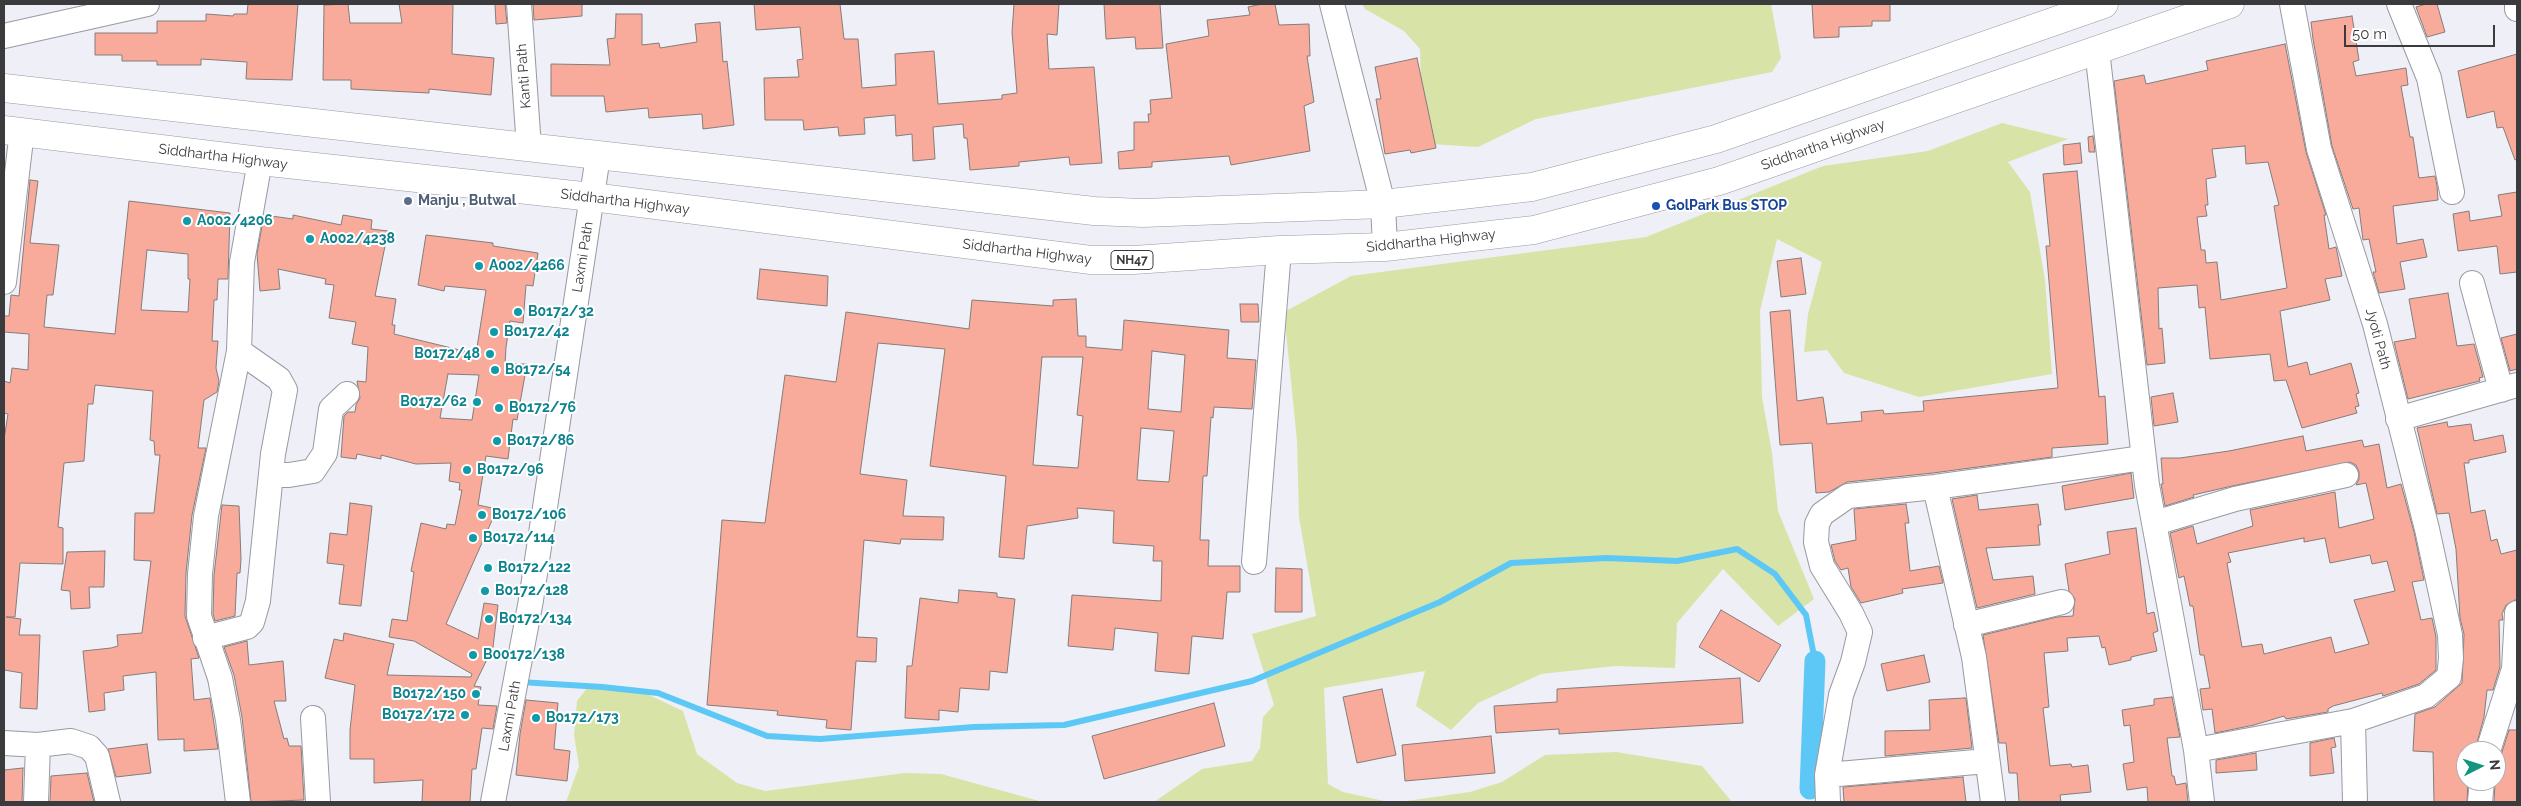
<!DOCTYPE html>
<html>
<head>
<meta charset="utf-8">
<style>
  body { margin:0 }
  #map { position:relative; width:2521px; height:806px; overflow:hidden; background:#efeff8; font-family:Raleway,sans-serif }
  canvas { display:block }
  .frame { position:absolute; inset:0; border:5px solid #3b3b3e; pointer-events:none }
  .north { position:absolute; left:2456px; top:741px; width:50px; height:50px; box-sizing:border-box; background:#fff; border:1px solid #b1b1b2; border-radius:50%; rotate:85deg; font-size:14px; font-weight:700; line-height:20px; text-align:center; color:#3b3b3e }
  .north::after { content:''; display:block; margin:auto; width:18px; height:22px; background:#14957e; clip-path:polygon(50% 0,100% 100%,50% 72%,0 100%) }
  .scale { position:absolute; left:2344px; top:25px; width:151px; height:22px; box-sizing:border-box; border:2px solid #3b3b3e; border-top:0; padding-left:6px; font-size:15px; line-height:18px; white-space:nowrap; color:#3b3b3e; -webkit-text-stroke:4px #fff; paint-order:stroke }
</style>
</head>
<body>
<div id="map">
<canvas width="2521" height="806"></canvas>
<div class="frame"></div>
<div class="north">N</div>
<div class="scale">50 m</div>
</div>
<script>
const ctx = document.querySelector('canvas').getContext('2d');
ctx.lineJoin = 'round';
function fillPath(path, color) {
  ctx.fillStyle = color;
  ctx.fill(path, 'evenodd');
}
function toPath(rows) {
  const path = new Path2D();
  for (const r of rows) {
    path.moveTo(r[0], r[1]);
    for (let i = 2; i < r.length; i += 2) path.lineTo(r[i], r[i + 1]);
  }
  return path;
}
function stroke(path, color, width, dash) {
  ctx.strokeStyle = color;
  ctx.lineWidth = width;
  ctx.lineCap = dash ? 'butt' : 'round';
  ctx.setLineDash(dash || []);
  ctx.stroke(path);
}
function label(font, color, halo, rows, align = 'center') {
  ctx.font = font + ' Raleway,sans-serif';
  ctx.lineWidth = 4;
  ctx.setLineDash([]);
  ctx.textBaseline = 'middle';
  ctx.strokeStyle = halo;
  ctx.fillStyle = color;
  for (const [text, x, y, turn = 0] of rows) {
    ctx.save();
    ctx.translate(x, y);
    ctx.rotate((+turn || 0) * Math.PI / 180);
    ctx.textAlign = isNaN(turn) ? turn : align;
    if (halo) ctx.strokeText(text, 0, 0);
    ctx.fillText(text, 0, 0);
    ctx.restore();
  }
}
const green = toPath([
  [1362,4,1771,4,1781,58,1772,72,1536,119,1478,147,1430,144,1422,120,1420,49,1404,31,1365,9],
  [2002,123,2068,139,2008,162,2030,192,2045,280,2052,374,1919,397,1844,373,1827,350,1804,352,1808,314,1822,262,1777,239,1760,311,1762,397,1772,453,1778,511,1814,599,1778,626,1723,569,1677,623,1675,668,1615,666,1541,674,1478,703,1451,730,1416,706,1425,671,1324,688,1328,784,1343,792,1389,802,1154,802,1202,769,1252,761,1260,748,1263,717,1274,705,1252,634,1316,616,1299,517,1297,441,1284,312,1351,276,1646,237,1823,166,1928,151],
  [588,687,632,687,683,711,697,754,737,783,765,791,905,773,941,774,1043,802,566,802,579,766,574,735,577,701],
  [1616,752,1702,766,1732,802,1399,802,1470,792,1502,782,1545,755]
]);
const stream = toPath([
  [520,682,602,687,658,693,767,736,820,739,974,727,1064,725,1252,681,1440,602,1511,563,1607,558,1677,561,1737,549,1775,574,1806,615,1815,661]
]);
const canal = toPath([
  [1810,789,1815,661]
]);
const building = toPath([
  [248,4,298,4,292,80,246,79,247,62,201,59,201,65,157,65,157,61,122,61,122,55,95,55,95,33,157,33,157,21,206,21,206,14,233,16,234,14,247,14,248,4],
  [348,4,350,23,402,23,399,4,453,4,452,54,494,58,491,95,429,89,429,93,351,89,351,80,323,80,324,5,348,4],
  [495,4,505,4,507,23,496,24,495,4],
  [533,4,582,4,582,16,534,20,533,4],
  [754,4,840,4,844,39,858,39,862,88,896,85,895,54,934,51,938,104,1002,99,1002,95,1017,93,1012,32,1014,4,1059,4,1057,35,1047,34,1049,69,1094,67,1102,163,1070,165,1069,157,1019,162,1019,166,970,170,967,138,964,138,963,124,933,127,935,159,913,161,912,134,896,136,895,115,864,118,865,134,839,136,838,127,804,130,803,120,765,120,764,78,799,77,797,60,803,59,800,27,756,30,754,4],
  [1104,4,1160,4,1163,48,1136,49,1135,37,1106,39,1104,4],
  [1262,4,1275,4,1279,25,1309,24,1310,56,1307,56,1314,102,1304,106,1310,151,1231,165,1229,156,1152,162,1152,167,1119,169,1118,152,1134,150,1134,122,1149,122,1148,114,1151,114,1150,100,1172,98,1166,44,1209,36,1207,20,1250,15,1248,7,1262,4],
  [1812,4,1890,4,1890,21,1872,21,1872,26,1839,27,1839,37,1814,38,1812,4],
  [2426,4,2437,4,2445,32,2427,37,2416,7,2426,4],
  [616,14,642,14,642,45,659,43,660,48,697,42,695,24,720,22,723,62,727,61,734,125,703,129,702,114,649,118,648,108,606,112,604,96,551,96,551,64,610,65,607,39,615,38,616,14],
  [2352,16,2359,60,2353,62,2356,76,2406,68,2408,85,2401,86,2410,137,2413,137,2419,178,2435,176,2437,186,2438,200,2393,206,2397,244,2423,239,2427,257,2400,262,2405,289,2379,293,2373,272,2376,272,2369,239,2363,240,2359,208,2353,209,2332,146,2313,39,2311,22,2352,16],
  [2285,44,2306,152,2326,215,2324,215,2329,249,2336,247,2342,276,2325,279,2330,300,2280,311,2288,367,2307,362,2310,375,2351,363,2359,393,2356,394,2359,406,2355,407,2357,413,2302,428,2286,380,2274,381,2270,354,2210,359,2205,307,2199,308,2197,285,2158,288,2159,329,2162,328,2165,363,2147,365,2114,81,2144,75,2146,84,2208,70,2206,61,2285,44],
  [2245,146,2246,164,2268,162,2279,205,2274,206,2287,288,2221,300,2217,262,2206,263,2205,250,2201,250,2197,217,2207,216,2205,205,2208,205,2206,179,2216,177,2212,149,2245,146],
  [2517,54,2517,159,2515,160,2503,127,2497,128,2494,111,2467,118,2458,71,2517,54],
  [1417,58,1436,148,1411,153,1410,150,1385,154,1376,99,1381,99,1375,67,1417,58],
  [2093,136,2095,152,2089,152,2088,137,2093,136],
  [2080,143,2082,163,2064,165,2063,145,2080,143],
  [2077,171,2099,397,2105,396,2108,444,2052,448,2052,457,1933,473,1847,482,1829,492,1816,493,1812,443,1780,445,1770,312,1790,310,1797,401,1823,397,1827,424,1862,421,1861,412,1883,410,1884,414,1924,411,1923,401,2058,388,2046,246,2050,246,2043,174,2077,171],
  [30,180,38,181,30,243,59,245,53,295,47,295,44,327,115,334,129,201,230,213,228,279,218,279,217,300,214,300,212,341,218,341,216,368,219,381,217,392,204,400,198,448,206,448,192,515,186,573,185,616,199,658,191,659,194,700,210,698,218,749,184,751,184,739,158,740,156,672,123,676,124,690,104,693,105,710,89,712,83,651,111,648,118,646,117,635,142,633,151,561,134,560,135,513,154,513,160,455,155,455,154,441,150,440,153,391,95,385,93,404,88,404,84,461,64,463,58,527,63,528,63,564,20,563,15,617,6,617,21,619,19,635,40,635,37,709,20,708,22,673,4,670,4,439,8,414,4,413,4,381,10,383,12,368,28,370,29,334,4,332,4,316,9,316,11,295,19,296,30,180],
  [147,250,188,254,188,279,190,279,188,312,141,310,147,250],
  [2517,192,2517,272,2500,274,2497,246,2458,251,2453,214,2469,211,2470,221,2502,216,2498,195,2517,192],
  [264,215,293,219,293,215,341,225,343,215,372,220,371,229,388,231,375,296,396,299,392,325,395,325,394,334,476,354,486,290,445,286,444,291,418,285,426,235,493,243,493,246,538,253,533,286,526,285,523,323,510,321,506,347,505,364,527,364,517,420,513,419,508,459,486,456,478,505,497,509,446,624,478,639,484,603,498,605,493,647,474,686,481,687,478,705,497,706,493,729,482,728,476,769,472,769,470,802,422,802,423,780,374,783,374,759,350,759,350,730,355,685,325,678,334,639,343,641,344,633,394,644,387,675,471,677,472,674,414,641,389,637,392,619,407,621,414,572,411,571,421,523,446,529,447,524,455,525,462,490,459,490,460,483,449,481,451,463,416,464,381,455,381,459,357,454,356,459,341,457,344,416,348,412,355,412,356,405,360,398,357,381,366,382,368,347,352,344,356,322,329,318,334,285,325,284,326,279,278,269,280,289,260,291,257,254,264,215],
  [448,374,479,375,472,420,440,418,448,374],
  [1801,258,1806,294,1781,297,1777,261,1801,258],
  [760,269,828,276,827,306,757,299,760,269],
  [2448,293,2457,346,2474,344,2483,377,2479,378,2480,381,2408,399,2394,342,2416,338,2409,299,2448,293],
  [1076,299,1078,336,1086,336,1086,347,1122,350,1124,320,1229,330,1227,358,1256,360,1252,409,1214,407,1213,418,1211,417,1207,476,1203,476,1200,540,1209,540,1208,566,1240,566,1240,592,1227,592,1223,639,1192,636,1189,674,1155,671,1158,633,1115,628,1113,650,1068,646,1072,595,1161,601,1162,561,1153,561,1154,546,1113,543,1114,511,1077,508,1078,518,1027,526,1024,559,999,557,1006,476,930,466,945,349,878,343,860,474,907,480,903,516,944,517,943,540,901,539,900,544,864,540,857,637,877,638,876,662,856,661,851,730,826,728,827,720,777,715,778,711,707,705,722,520,765,523,785,375,836,382,846,312,969,329,972,300,1053,306,1053,300,1076,299],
  [1152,351,1185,355,1181,412,1148,409,1152,351],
  [1042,357,1083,357,1077,415,1083,416,1078,468,1033,465,1042,357],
  [1141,428,1174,431,1169,482,1137,480,1141,428],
  [1240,304,1258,304,1259,322,1241,322,1240,304],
  [2517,334,2517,369,2510,371,2501,338,2517,334],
  [2173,393,2178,422,2154,426,2151,397,2173,393],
  [2447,422,2448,427,2471,424,2474,441,2503,435,2506,452,2469,460,2469,463,2464,463,2471,513,2485,510,2491,541,2497,539,2501,554,2517,550,2517,599,2506,605,2502,614,2503,620,2499,620,2500,667,2493,690,2487,690,2484,717,2475,750,2462,750,2462,781,2468,781,2467,802,2434,802,2433,752,2413,751,2415,714,2435,707,2462,683,2464,634,2460,618,2456,549,2449,513,2437,514,2417,428,2447,422],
  [2303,436,2306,451,2362,440,2364,447,2379,444,2387,488,2401,484,2414,532,2424,580,2412,582,2421,620,2432,618,2436,637,2436,670,2419,684,2383,696,2382,693,2333,706,2328,709,2328,712,2286,719,2284,716,2254,725,2215,733,2212,709,2203,710,2200,689,2210,688,2204,655,2200,655,2193,606,2190,606,2184,576,2179,578,2170,533,2193,526,2197,544,2253,526,2250,510,2335,492,2339,528,2374,519,2366,483,2356,485,2359,479,2359,472,2356,465,2350,462,2232,486,2193,495,2194,497,2165,506,2161,484,2163,484,2161,458,2180,458,2229,451,2303,436],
  [2304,538,2304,542,2325,538,2330,563,2370,555,2372,564,2387,561,2395,591,2354,600,2369,644,2335,653,2331,637,2264,654,2262,644,2242,647,2227,563,2231,562,2228,553,2304,538],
  [2131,473,2134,498,2065,510,2062,486,2131,473],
  [1977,495,1979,510,2038,504,2041,525,2038,525,2040,545,1986,548,1993,580,2033,576,2035,594,1977,608,1952,499,1977,495],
  [350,503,372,506,361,606,339,604,344,565,327,563,330,533,347,535,350,503],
  [1906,504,1909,523,1905,523,1910,571,1939,566,1943,583,1902,589,1903,593,1861,603,1851,587,1848,568,1841,570,1835,561,1831,545,1856,540,1854,509,1906,504],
  [222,505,239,506,241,559,240,573,237,573,235,616,215,621,213,614,214,575,222,505],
  [2136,528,2147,614,2154,612,2158,631,2153,633,2157,651,2131,657,2131,660,2109,665,2105,647,2102,648,2099,636,2067,638,2068,651,2044,653,2049,707,2043,708,2050,766,2071,764,2072,767,2088,765,2091,792,2060,795,2061,802,2019,802,2017,773,2009,773,2006,743,1999,743,1983,635,2057,617,2073,616,2075,599,2069,591,2065,564,2110,554,2107,532,2136,528],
  [105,551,104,587,89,587,90,608,71,609,70,591,61,590,67,552,105,551],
  [1276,568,1302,569,1302,612,1275,612,1276,568],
  [959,590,997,593,997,597,1015,599,1007,673,990,671,989,690,960,688,958,712,939,710,939,720,905,718,907,666,912,666,920,598,958,603,959,590],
  [1721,610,1781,645,1759,682,1699,647,1721,610],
  [247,641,249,665,283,661,286,701,274,701,284,739,287,738,289,746,301,746,304,800,251,802,242,717,234,675,224,647,247,641],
  [1924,655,1930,682,1887,691,1881,664,1924,655],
  [1740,678,1743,723,1559,734,1559,729,1496,733,1494,706,1557,702,1557,689,1740,678],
  [1382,689,1396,755,1357,763,1343,697,1382,689],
  [2172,697,2180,737,2167,738,2172,776,2174,776,2176,785,2186,783,2188,802,2148,802,2147,787,2127,790,2123,764,2134,762,2130,725,2124,726,2122,710,2154,705,2154,699,2172,697],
  [1964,698,1966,698,1972,748,1885,756,1885,731,1930,730,1929,700,1964,698],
  [526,700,558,703,554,749,570,751,567,781,516,775,520,734,526,700],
  [1214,703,1225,746,1104,779,1092,736,1214,703],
  [2509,730,2517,730,2517,802,2494,802,2496,762,2501,755,2509,730],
  [1491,736,1495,773,1405,781,1402,745,1491,736],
  [2334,738,2336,747,2331,748,2334,773,2310,776,2310,743,2334,738],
  [147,744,151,773,116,777,108,749,147,744],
  [2256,753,2257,770,2216,773,2216,760,2256,753],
  [23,768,22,802,4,802,4,770,23,768],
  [87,773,94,802,50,802,51,776,87,773],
  [1963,777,1966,802,1844,802,1843,787,1963,777]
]);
const minor = toPath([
  [519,4,529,148],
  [1332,4,1383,204,1385,247],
  [2399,4,2429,78,2452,192],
  [2517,4,2517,9],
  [4,36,147,4],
  [2097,50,2147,485,2196,750,2202,802],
  [4,282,22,131],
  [2472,283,2501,390],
  [2398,419,2517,385],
  [272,475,289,475,313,471,325,453,331,409,347,394],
  [1935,487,1974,657,1993,802],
  [2155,523,2235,499,2346,475],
  [1254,562,1279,250],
  [1966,625,2062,602],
  [205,638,247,627,252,622,258,601,273,454,285,390,279,379,239,351],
  [313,718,318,802],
  [2353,721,2355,802],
  [4,743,38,745,71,741,89,747,97,756,108,802],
  [2196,750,2353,721,2426,696,2449,677,2451,658,2450,635,2427,529,2375,324,2319,149,2292,4],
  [2488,751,2514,669,2517,613],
  [1827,775,1987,761],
  [36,802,38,745],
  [238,802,228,720,220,678,199,616,200,574,206,516,239,351,242,262,260,161],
  [493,802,531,600,598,156],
  [1828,802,1827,775,1841,695,1853,662,1860,632,1851,613,1822,566,1816,542,1817,524,1822,514,1848,496,1935,487,2143,458],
  [2480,802,2482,781]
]);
const trunk = toPath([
  [4,88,1094,211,1143,213,1383,204,1532,187,1716,139,2104,4],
  [4,130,260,161,592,197,1091,260,1134,260,1279,250,1385,247,1534,230,1719,181,2230,4]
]);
const markers = [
  [408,201,5,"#5c6f8a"],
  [1656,206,5,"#1a4fb4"],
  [187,221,5,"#0f9aa8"],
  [310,239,5,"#0f9aa8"],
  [479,266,5,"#0f9aa8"],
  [518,312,5,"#0f9aa8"],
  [494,332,5,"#0f9aa8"],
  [490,354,5,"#0f9aa8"],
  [495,370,5,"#0f9aa8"],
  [477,402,5,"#0f9aa8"],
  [499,408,5,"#0f9aa8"],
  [497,441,5,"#0f9aa8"],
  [467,470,5,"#0f9aa8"],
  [482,515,5,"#0f9aa8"],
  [473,538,5,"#0f9aa8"],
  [488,568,5,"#0f9aa8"],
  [485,591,5,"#0f9aa8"],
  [489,619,5,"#0f9aa8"],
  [473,655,5,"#0f9aa8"],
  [476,694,5,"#0f9aa8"],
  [465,715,5,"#0f9aa8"],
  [536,718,5,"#0f9aa8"]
];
const shields = [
  [1132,260,42]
];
const shieldNames = [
  ["NH47",1132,260]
];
const streetNames = [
  ["Kanti Path",524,76,-94],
  ["Siddhartha Highway",1823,145,-19],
  ["Siddhartha Highway",223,157,7],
  ["Siddhartha Highway",625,202,7],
  ["Siddhartha Highway",1431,241,-6],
  ["Siddhartha Highway",1027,252,7],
  ["Laxmi Path",583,257,-81],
  ["Jyoti Path",2378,339,75],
  ["Laxmi Path",510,716,-80]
];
const serviceNames = [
  ["Manju , Butwal",418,201]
];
const transitNames = [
  ["GolPark Bus STOP",1666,206]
];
const cultureNames = [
  ["A002/4206",197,221],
  ["A002/4238",320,239],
  ["A002/4266",489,266],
  ["B0172/32",528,312],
  ["B0172/42",504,332],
  ["B0172/48",480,354,"right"],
  ["B0172/54",505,370],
  ["B0172/62",467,402,"right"],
  ["B0172/76",509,408],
  ["B0172/86",507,441],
  ["B0172/96",477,470],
  ["B0172/106",492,515],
  ["B0172/114",483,538],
  ["B0172/122",498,568],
  ["B0172/128",495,591],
  ["B0172/134",499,619],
  ["B00172/138",483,655],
  ["B0172/150",466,694,"right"],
  ["B0172/172",455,715,"right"],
  ["B0172/173",546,718]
];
fillPath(green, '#d8e4a7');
stroke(stream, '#5dc8f6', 6);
stroke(canal, '#5dc8f6', 21);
fillPath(building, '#f8ab9b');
stroke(building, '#857c7a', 1);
stroke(minor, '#9999a1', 26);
stroke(trunk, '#9999a1', 29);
stroke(minor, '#fff', 24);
stroke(trunk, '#fff', 28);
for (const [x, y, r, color] of markers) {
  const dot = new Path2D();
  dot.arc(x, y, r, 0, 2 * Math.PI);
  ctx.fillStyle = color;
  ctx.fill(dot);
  stroke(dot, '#fff', 2);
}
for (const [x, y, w] of shields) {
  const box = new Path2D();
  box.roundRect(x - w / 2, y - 9.5, w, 19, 4);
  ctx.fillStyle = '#fff';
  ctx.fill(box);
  stroke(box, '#3b3b3e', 1);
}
label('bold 12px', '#3b3b3e', null, shieldNames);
label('14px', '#3b3b3e', '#fff', streetNames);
label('bold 14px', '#4e5e75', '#fff', serviceNames, 'left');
label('bold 14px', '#164399', '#fff', transitNames, 'left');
label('bold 14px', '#0d838f', '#fff', cultureNames, 'left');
</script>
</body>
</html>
